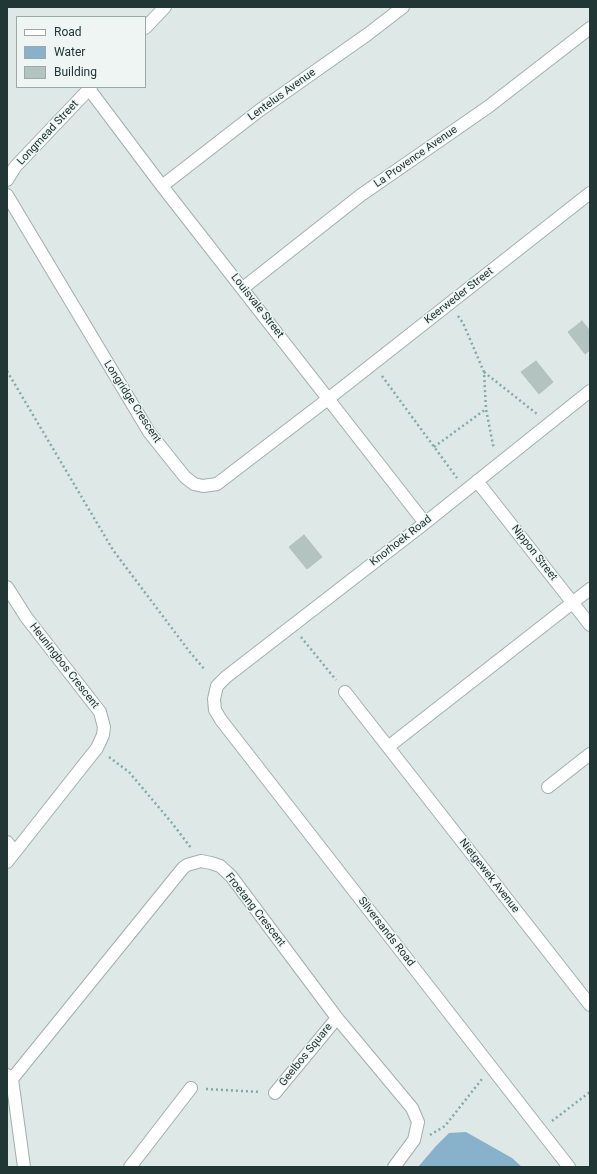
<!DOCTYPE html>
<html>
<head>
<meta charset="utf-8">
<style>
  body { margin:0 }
  #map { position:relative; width:597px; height:1174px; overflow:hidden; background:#dee8e6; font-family:Roboto,sans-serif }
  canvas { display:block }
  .frame { position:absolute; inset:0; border:8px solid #203736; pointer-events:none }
  .legend { position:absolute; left:16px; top:16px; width:130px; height:72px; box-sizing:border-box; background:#eef5f3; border:1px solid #9ca9a7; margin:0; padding:5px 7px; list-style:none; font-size:12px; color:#203736 }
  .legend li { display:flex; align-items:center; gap:8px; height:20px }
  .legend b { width:20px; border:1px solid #9ca9a7 }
</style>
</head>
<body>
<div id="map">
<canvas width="597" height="1174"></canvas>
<div class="frame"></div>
<ul class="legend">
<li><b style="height:5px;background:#fff"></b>Road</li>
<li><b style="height:11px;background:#88b1cb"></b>Water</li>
<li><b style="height:11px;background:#b3c3bf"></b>Building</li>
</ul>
</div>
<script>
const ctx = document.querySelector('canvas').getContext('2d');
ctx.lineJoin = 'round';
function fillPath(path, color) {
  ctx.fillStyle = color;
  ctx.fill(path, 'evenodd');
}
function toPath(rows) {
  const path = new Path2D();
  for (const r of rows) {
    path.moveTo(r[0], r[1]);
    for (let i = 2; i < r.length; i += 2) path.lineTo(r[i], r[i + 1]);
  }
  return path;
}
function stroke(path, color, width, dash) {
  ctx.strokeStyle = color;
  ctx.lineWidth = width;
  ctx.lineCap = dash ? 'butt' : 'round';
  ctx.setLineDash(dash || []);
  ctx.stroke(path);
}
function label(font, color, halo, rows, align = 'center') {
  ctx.font = font + ' Roboto,sans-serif';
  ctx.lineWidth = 3;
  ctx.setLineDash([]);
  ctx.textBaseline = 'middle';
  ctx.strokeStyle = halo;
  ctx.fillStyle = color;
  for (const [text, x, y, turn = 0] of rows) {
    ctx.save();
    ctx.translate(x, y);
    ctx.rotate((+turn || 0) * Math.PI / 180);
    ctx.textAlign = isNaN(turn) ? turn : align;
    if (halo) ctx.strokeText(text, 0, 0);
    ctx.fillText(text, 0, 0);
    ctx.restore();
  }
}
const water = toPath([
  [466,1132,512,1158,522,1167,418,1167,436,1146,449,1133]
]);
const building = toPath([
  [582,321,590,331,590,350,585,354,568,332,582,321],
  [536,361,553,382,539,394,521,372,536,361],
  [304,535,322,557,307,569,289,547,304,535]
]);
const path = toPath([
  [458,316,463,323,484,372,486,409,493,445,495,448],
  [7,371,113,550,189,651,205,670],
  [484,372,537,414],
  [382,376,457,478],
  [434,447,486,409],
  [301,637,336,680],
  [109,757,129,772,172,823,191,848],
  [206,1089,261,1092],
  [552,1121,590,1092],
  [430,1135,445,1126,482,1079]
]);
const minor = toPath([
  [145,28,165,7],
  [89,89,162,186,425,523],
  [7,180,15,167,91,87],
  [162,186,260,110,368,34,403,7],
  [7,195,149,432,185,477,194,484,203,486,217,484,328,399,590,193],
  [243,288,361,195,488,107,590,28],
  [477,481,590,625],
  [7,587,26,617,100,712,104,727,103,735,97,748,7,862],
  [345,692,590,1005],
  [388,747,590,589],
  [548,787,590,754],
  [7,842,15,852],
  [7,1075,12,1079,24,1167],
  [12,1079,183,868,187,865,201,861,211,863,220,866,231,876,337,1018,412,1108,418,1122,414,1140,394,1167],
  [275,1093,337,1018],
  [130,1167,191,1088],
  [569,1167,221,720,215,710,214,699,217,686,226,677,425,523,590,391]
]);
const streetNames = [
  ["Lentelus Avenue",282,95,-36],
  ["Longmead Street",48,133,-47],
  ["La Provence Avenue",416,157,-35],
  ["Keerweder Street",459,296,-38],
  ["Louisvale Street",257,306,52],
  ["Longridge Crescent",132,402,57],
  ["Knorhoek Road",401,541,-38],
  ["Nippon Street",534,553,52],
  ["Heuningbos Crescent",64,666,52],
  ["Nietgewek Avenue",489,876,52],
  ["Froetang Crescent",255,910,52],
  ["Silversands Road",386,932,52],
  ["Geelbos Square",306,1055,-51]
];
fillPath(water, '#88b1cb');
fillPath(building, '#b3c3bf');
stroke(building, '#b1c1be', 1);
stroke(minor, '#a1afae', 14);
stroke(path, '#80aaa6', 2.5, [2, 3]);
stroke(minor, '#fff', 12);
label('11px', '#203736', '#eef5f3', streetNames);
</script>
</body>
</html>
